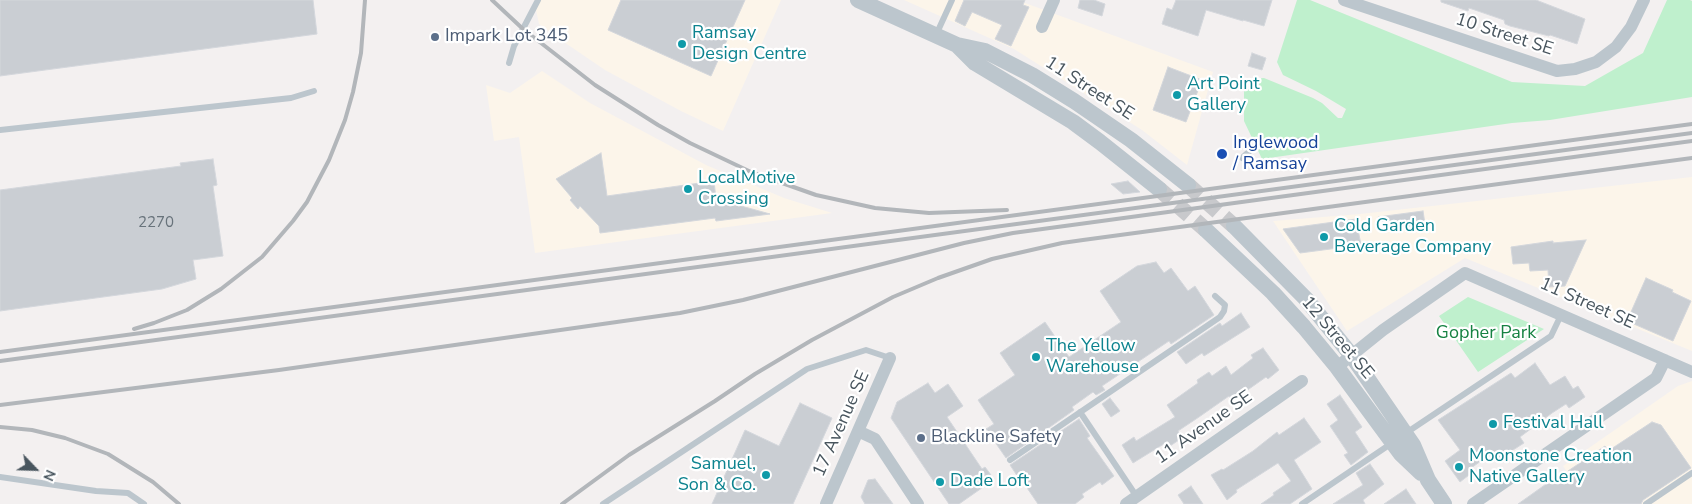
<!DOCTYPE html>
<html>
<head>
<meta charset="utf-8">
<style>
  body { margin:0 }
  #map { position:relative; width:1692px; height:504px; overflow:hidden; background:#f3f0f0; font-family:"Nunito Sans",sans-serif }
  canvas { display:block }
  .north { position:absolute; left:10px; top:444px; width:50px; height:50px; -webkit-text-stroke:4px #fff; paint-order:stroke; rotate:114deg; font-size:14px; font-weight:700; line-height:20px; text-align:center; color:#48555e }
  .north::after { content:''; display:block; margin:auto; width:18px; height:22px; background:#48555e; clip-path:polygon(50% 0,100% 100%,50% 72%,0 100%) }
</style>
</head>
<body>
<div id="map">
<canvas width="1692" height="504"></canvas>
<div class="north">N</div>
</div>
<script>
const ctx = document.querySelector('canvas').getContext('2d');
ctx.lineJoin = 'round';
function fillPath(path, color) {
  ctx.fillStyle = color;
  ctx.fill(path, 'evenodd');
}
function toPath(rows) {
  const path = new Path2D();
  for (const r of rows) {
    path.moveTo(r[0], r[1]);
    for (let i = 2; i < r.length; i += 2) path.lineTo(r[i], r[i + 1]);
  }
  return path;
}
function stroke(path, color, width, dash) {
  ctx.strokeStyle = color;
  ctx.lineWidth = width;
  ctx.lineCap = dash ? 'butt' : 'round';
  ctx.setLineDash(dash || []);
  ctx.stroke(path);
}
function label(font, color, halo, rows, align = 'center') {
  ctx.font = font + ' "Nunito Sans",sans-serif';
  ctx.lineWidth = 4.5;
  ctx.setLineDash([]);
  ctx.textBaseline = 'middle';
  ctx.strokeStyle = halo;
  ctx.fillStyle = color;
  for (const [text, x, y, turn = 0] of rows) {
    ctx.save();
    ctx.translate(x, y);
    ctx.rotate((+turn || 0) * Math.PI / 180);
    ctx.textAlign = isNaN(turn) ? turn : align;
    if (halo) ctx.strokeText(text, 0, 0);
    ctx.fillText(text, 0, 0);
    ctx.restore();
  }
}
const commercial = toPath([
  [534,0,781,0,723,131,681,111,605,70,558,38,539,24],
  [904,0,1017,0,1213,72,1187,165,1142,130,1014,49],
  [542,71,590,103,706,165,784,198,832,213,535,253,519,137,494,141,486,85,510,93],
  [1692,177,1692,351,1465,258,1347,331,1273,221,1360,214],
  [1692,381,1692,504,1589,504,1563,466,1678,386]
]);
const green = toPath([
  [1297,0,1310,0,1512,82,1585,86,1643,53,1667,0,1690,0,1692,1,1692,97,1550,120,1512,123,1262,159,1244,121,1244,79,1264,78,1313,98,1322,103,1338,118,1342,118,1346,109,1316,91,1283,75,1277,62],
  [1468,297,1544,329,1478,372,1439,316]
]);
const building = toPath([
  [0,0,313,0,317,34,0,76,0,0],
  [621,0,745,0,711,76,608,30,621,0],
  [964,0,1025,0,1023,5,1029,7,1011,46,995,39,1002,25,972,12,965,26,955,21,964,0],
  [1080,0,1094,0,1105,4,1102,16,1078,8,1080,0],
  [1176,0,1272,0,1264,26,1243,20,1243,21,1206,10,1198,36,1162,24,1167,8,1172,10,1176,0],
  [1441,0,1536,0,1585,19,1577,44,1550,35,1549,36,1510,26,1505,24,1504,20,1469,8,1468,11,1441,2,1441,0],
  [1252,53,1266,58,1262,70,1248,66,1252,53],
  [1168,67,1202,80,1186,122,1153,110,1168,67],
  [601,153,607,196,714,181,716,199,770,214,716,221,715,218,600,233,599,226,580,206,578,209,570,200,572,198,556,179,601,153],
  [213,159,217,185,213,186,223,256,193,260,196,279,162,289,0,311,0,190,181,166,180,163,213,159],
  [1128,181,1140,192,1123,194,1111,184,1128,181],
  [1423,211,1425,224,1379,230,1378,217,1423,211],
  [1356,219,1361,245,1300,253,1283,229,1356,219],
  [1586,240,1565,286,1549,287,1548,270,1530,271,1529,263,1513,264,1511,247,1553,241,1553,243,1586,240],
  [1156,262,1164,273,1171,268,1188,291,1195,286,1214,315,1171,344,1169,341,1102,386,1105,390,1096,395,1093,392,1072,407,1074,410,1006,458,986,429,994,424,978,400,1015,375,1000,353,1045,322,1069,357,1121,322,1100,291,1137,266,1156,262],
  [1646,278,1673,290,1672,292,1691,301,1673,341,1627,321,1646,278],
  [1241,313,1250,327,1204,356,1202,353,1186,364,1177,352,1220,323,1222,326,1241,313],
  [1263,348,1279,370,1268,379,1266,377,1232,401,1229,396,1199,417,1178,431,1182,438,1170,446,1167,442,1133,463,1122,445,1134,437,1136,441,1175,417,1167,405,1198,383,1197,380,1209,372,1212,376,1226,366,1231,375,1253,358,1251,355,1263,348],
  [1535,363,1550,385,1565,376,1573,389,1578,386,1585,397,1569,408,1566,404,1552,413,1520,437,1524,443,1499,459,1494,452,1471,468,1473,472,1460,482,1445,461,1460,450,1438,420,1511,373,1515,378,1535,363],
  [928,383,935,393,948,384,963,406,947,417,982,469,985,467,991,475,986,479,989,483,959,504,949,504,891,418,897,402,928,383],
  [1340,395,1362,427,1355,432,1368,452,1351,465,1344,455,1348,453,1330,426,1338,420,1327,404,1340,395],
  [1110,398,1120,411,1111,417,1102,404,1110,398],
  [800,403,832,418,793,504,712,504,745,430,779,446,800,403],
  [1304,418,1321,442,1294,460,1312,489,1290,504,1261,504,1274,495,1273,493,1291,481,1278,463,1236,490,1237,492,1227,500,1211,475,1222,469,1223,470,1253,451,1277,432,1279,435,1304,418],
  [1079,419,1090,436,1087,438,1114,476,1102,485,1100,482,1082,494,1084,497,1075,504,1038,504,1021,479,1020,480,1010,465,1079,419],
  [1652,422,1661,425,1691,468,1643,500,1641,504,1518,504,1549,482,1551,484,1569,472,1568,471,1605,446,1608,451,1652,422],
  [1370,464,1384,484,1363,500,1365,504,1333,504,1363,485,1356,473,1370,464],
  [875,479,893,504,865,504,861,497,868,480,875,479],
  [1191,486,1203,504,1184,504,1178,495,1191,486],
  [1406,489,1416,504,1384,504,1406,489]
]);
const tertiaryTunnel = toPath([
  [1188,185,1234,226],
  [1159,189,1206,230]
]);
const service = toPath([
  [936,35,952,0],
  [509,63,514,46,538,0],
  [0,130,291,98,314,91],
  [1242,158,1254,147,1304,140],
  [1080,412,1137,497],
  [1406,433,1551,336,1561,315],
  [1010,460,1220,317,1224,311,1225,305,1215,296],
  [0,477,96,491,128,493,144,504],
  [603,504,807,369,866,350,890,358],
  [1302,504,1392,443],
  [1646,504,1692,473]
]);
const minor = toPath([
  [1344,0,1557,71,1575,69,1596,62,1616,47,1631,27,1644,0],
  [1042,27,1054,0],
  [1337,367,1383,330,1465,273,1692,372],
  [858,431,875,439,918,504],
  [826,504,890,358],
  [1126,504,1302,381],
  [1473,504,1656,378,1665,360]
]);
const tertiary = toPath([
  [858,0,957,45,985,51,1032,75,1074,101,1131,140,1188,185],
  [957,45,975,63,1073,122,1100,142,1159,189],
  [1234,226,1306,299,1352,356,1413,445,1428,480,1444,504],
  [1206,230,1273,293,1304,327,1337,367,1401,454,1421,473]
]);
const rail = toPath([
  [492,0,523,29,595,85,658,125,690,143,751,172,816,195,875,208,929,213,1007,210],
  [134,329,154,323,187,310,221,289,262,257,293,221,307,202,329,160,345,120,353,92,361,53,365,0],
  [0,352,1692,124],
  [0,361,1692,133],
  [0,405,279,370,680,313,743,300,964,243,1013,233,1692,141],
  [0,427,32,430,65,438,108,454,153,482,179,504],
  [562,504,629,455,715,401,755,374,812,340,893,297,938,278,992,259,1062,243,1083,240,1692,158]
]);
const markers = [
  [435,37,5,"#5c6f8a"],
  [682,44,5,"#0f9aa8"],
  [1177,95,5,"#0f9aa8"],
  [1222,154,6,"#1a4fb4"],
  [688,189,5,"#0f9aa8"],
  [1324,237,5,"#0f9aa8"],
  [1036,357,5,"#0f9aa8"],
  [1493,424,5,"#0f9aa8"],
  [921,438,5,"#5c6f8a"],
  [1459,467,5,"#0f9aa8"],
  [766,475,5,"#0f9aa8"],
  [940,482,5,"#0f9aa8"]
];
const numberNames = [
  ["2270",156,223]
];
const cultureNames = [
  ["Ramsay",692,34],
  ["Design Centre",692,55],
  ["Art Point",1187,85],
  ["Gallery",1187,106],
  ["LocalMotive",698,179],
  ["Crossing",698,200],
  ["Cold Garden",1334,227],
  ["Beverage Company",1334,248],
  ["The Yellow",1046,347],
  ["Warehouse",1046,368],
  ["Festival Hall",1503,424],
  ["Moonstone Creation",1469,457],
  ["Native Gallery",1469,478],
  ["Samuel,",756,465,"right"],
  ["Son & Co.",756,486,"right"],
  ["Dade Loft",950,482]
];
const streetNames = [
  ["10 Street SE",1504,35,18],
  ["11 Street SE",1089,89,33],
  ["11 Street SE",1587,304,24],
  ["12 Street SE",1337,338,50],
  ["17 Avenue SE",842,424,-66],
  ["11 Avenue SE",1204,428,-35]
];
const serviceNames = [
  ["Impark Lot 345",445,37],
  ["Blackline Safety",931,438]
];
const transitNames = [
  ["Inglewood",1233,144],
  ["/ Ramsay",1233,165]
];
const parkNames = [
  ["Gopher Park",1486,334]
];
fillPath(commercial, '#fcf5ea');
fillPath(green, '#bff0cd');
fillPath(building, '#caced3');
stroke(building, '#d4d7dc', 1);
stroke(tertiaryTunnel, '#c8c9cc', 16, [16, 8]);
stroke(service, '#bcc6cd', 6);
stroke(minor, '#bcc6cd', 12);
stroke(tertiary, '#bcc6cd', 16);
stroke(rail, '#b2b6ba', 4);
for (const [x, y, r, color] of markers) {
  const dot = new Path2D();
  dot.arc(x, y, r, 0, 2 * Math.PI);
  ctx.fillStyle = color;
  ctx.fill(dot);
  stroke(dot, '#fff', 2);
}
label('15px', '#68737b', null, numberNames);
label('18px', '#0d838f', '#fff', cultureNames, 'left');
label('18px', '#48555e', '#fff', streetNames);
label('18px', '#4e5e75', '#fff', serviceNames, 'left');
label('18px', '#164399', '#fff', transitNames, 'left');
label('18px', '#168242', '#fff', parkNames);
</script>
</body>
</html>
